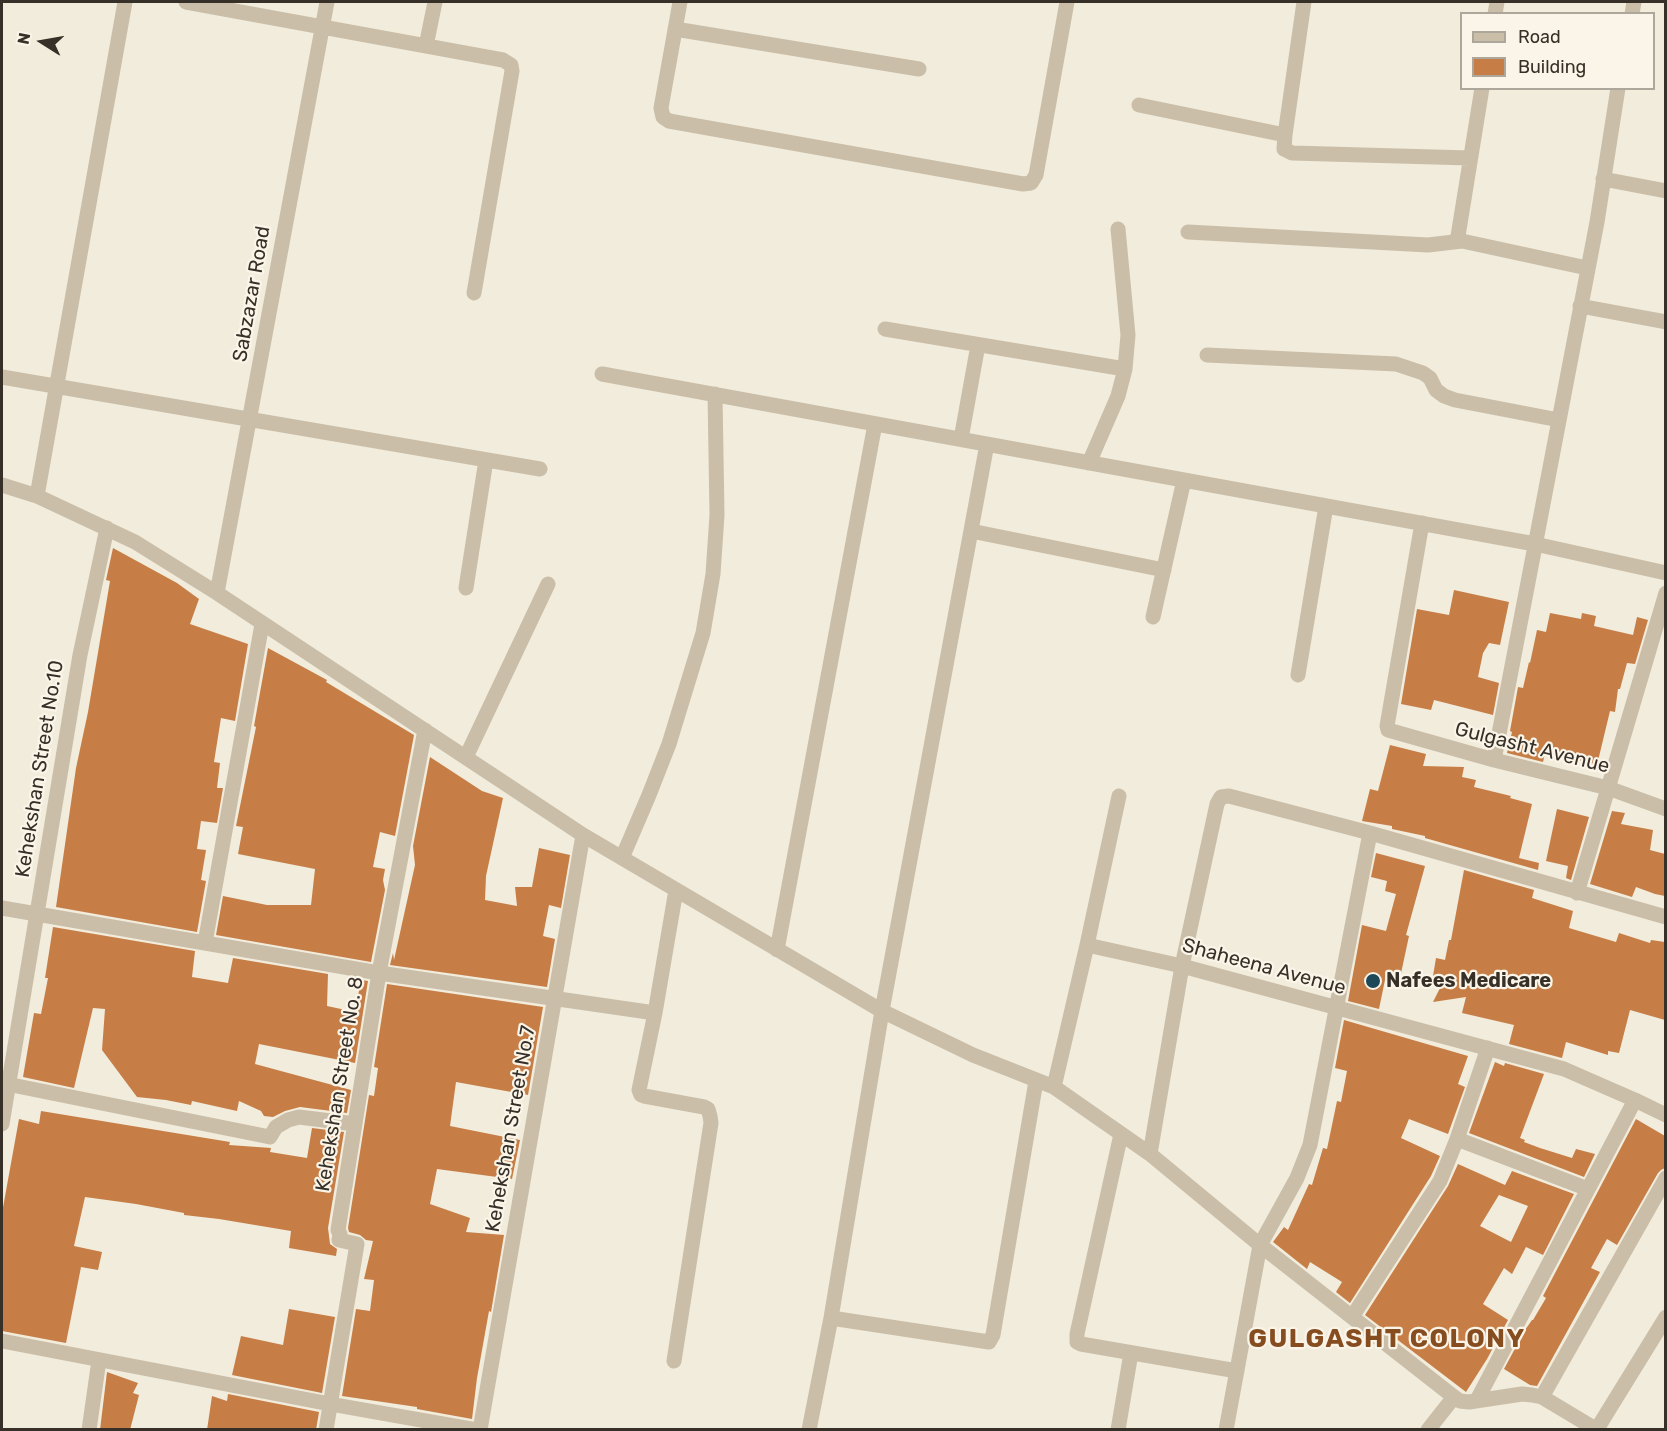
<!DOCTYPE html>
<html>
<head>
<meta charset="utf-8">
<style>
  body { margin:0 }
  #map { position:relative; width:1667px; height:1431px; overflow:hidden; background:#f2ecdc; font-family:Rubik,sans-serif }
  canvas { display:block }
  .frame { position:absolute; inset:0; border:3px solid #373028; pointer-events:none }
  .legend { position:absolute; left:1460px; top:12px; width:195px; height:78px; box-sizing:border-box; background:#faf5e8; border:2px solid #aca69b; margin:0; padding:8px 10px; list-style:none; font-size:18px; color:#373028 }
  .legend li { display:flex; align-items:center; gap:12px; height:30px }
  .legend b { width:30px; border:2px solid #aca69b }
  .north { position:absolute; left:12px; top:12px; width:60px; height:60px; -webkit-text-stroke:4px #faf5e8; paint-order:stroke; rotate:281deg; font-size:16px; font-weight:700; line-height:24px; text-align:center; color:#373028 }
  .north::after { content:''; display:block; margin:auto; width:21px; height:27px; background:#373028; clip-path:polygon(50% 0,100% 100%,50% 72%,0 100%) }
</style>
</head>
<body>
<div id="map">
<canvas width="1667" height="1431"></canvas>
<div class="frame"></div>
<ul class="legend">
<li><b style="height:8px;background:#cabea8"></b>Road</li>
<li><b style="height:16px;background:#c67e46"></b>Building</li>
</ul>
<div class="north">N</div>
</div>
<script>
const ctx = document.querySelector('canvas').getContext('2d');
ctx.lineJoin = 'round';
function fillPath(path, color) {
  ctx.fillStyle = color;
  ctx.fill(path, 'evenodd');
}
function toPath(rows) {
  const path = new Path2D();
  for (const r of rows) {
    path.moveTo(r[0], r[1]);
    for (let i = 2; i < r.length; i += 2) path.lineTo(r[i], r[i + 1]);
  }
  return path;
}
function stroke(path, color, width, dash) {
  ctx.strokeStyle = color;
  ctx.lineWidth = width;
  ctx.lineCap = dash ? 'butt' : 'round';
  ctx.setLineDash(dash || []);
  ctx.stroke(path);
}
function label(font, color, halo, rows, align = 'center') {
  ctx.font = font + ' Rubik,sans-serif';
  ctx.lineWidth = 4.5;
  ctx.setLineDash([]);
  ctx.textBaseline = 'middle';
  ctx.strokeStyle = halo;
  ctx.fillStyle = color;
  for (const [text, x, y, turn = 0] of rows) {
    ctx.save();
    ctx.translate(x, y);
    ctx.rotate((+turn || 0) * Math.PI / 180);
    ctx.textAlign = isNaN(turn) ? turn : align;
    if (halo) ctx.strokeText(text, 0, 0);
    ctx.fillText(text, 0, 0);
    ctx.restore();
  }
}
const building = toPath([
  [113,548,177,583,199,599,190,624,248,644,235,721,221,718,214,762,220,763,217,788,223,788,217,823,201,821,197,849,206,850,201,880,206,881,197,932,56,907,76,768,88,712,110,581,106,580],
  [1454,590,1509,602,1500,645,1489,643,1483,653,1478,677,1499,683,1493,715,1434,700,1431,710,1401,704,1417,609,1449,615],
  [1550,613,1581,619,1582,613,1596,616,1594,626,1633,635,1637,617,1648,620,1635,664,1627,663,1620,689,1618,689,1615,712,1610,711,1597,765,1568,757,1568,754,1546,749,1543,762,1507,753,1512,732,1510,731,1518,687,1523,688,1529,662,1530,663,1537,630,1546,632],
  [268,648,327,680,326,682,414,735,395,836,380,832,373,867,385,869,383,880,385,890,371,962,216,935,223,896,267,905,311,905,315,869,238,854,243,827,236,826,256,727,254,726],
  [1390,745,1426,754,1423,766,1464,767,1462,777,1476,780,1474,787,1511,796,1510,798,1532,804,1519,858,1539,863,1538,870,1425,838,1425,836,1392,829,1392,826,1362,821,1370,789,1378,791],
  [430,757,482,791,503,798,486,876,485,900,517,906,515,887,532,887,539,848,570,855,561,908,549,905,543,936,555,939,547,987,390,965,393,953,394,960,415,865,413,846],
  [1557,809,1589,817,1571,880,1566,878,1568,866,1546,861],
  [1612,811,1625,813,1621,824,1653,830,1650,850,1665,854,1665,896,1655,894,1636,887,1632,897,1590,884],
  [1376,853,1425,866,1406,935,1409,936,1400,978,1386,975,1379,1009,1348,1001,1362,925,1386,931,1396,894,1385,891,1387,881,1371,877],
  [1464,870,1534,890,1532,898,1573,911,1569,928,1616,942,1619,933,1650,943,1651,940,1665,942,1665,1020,1630,1010,1619,1053,1608,1051,1608,1055,1566,1042,1562,1058,1509,1044,1514,1025,1462,1013,1466,997,1433,1002,1445,978,1433,976,1436,958,1445,960,1449,940,1451,940],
  [53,927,195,951,192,977,228,983,233,958,328,974,327,1006,355,1012,361,980,368,981,355,1063,259,1044,255,1064,351,1090,347,1113,300,1107,285,1111,273,1117,264,1116,261,1111,239,1101,237,1111,192,1101,191,1105,166,1100,137,1097,102,1050,105,1009,93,1008,74,1088,23,1077,34,1013,41,1014,48,978,45,978],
  [387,984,543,1007,528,1095,456,1082,450,1126,520,1140,512,1179,437,1169,430,1204,470,1218,466,1232,504,1235,491,1312,489,1311,477,1378,472,1419,417,1409,417,1407,342,1396,356,1309,370,1311,374,1280,364,1279,373,1241,366,1240,360,1235,349,1232,348,1228,369,1095,374,1096,378,1068,374,1067],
  [1344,1020,1468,1056,1458,1084,1465,1087,1448,1134,1409,1119,1401,1138,1440,1156,1431,1176,1350,1303,1336,1292,1342,1282,1310,1262,1307,1269,1273,1242,1284,1227,1288,1230,1309,1184,1312,1185,1323,1148,1327,1149,1337,1101,1341,1102,1347,1071,1335,1068],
  [1495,1062,1504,1066,1505,1063,1544,1074,1520,1138,1525,1140,1524,1142,1540,1148,1572,1158,1576,1149,1595,1154,1584,1177,1469,1133],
  [41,1111,230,1142,229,1145,271,1148,270,1152,307,1158,312,1128,344,1132,328,1228,330,1244,337,1249,336,1256,289,1248,291,1231,219,1219,184,1215,184,1213,136,1204,85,1197,74,1246,102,1252,98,1270,81,1267,66,1343,2,1331,2,1213,19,1119,39,1124],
  [1636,1119,1665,1136,1665,1168,1661,1170,1658,1173,1617,1245,1607,1239,1591,1268,1600,1272,1537,1386,1530,1385,1504,1369,1525,1330,1532,1320,1533,1320,1546,1298,1543,1296],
  [1458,1164,1505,1185,1512,1171,1574,1194,1543,1255,1526,1247,1512,1274,1504,1268,1483,1304,1508,1320,1487,1359,1466,1392,1365,1315,1448,1186],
  [1505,1185,1499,1195,1528,1206,1511,1242,1480,1226],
  [289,1309,335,1317,322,1393,232,1375,241,1336,283,1345],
  [107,1372,138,1383,133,1393,139,1395,130,1430,100,1430],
  [228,1394,319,1412,316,1430,207,1430,212,1396,227,1401]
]);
const street = toPath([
  [186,2,503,60,511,65,512,71,474,293],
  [680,2,661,108,663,117,669,121,1023,184,1031,183,1036,175,1067,2],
  [1304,2,1285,135,1284,149,1292,153,1470,158],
  [1495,14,1497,2],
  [1632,14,1634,2],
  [675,29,919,69],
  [426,46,435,2],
  [1139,105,1285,135],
  [1603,179,1666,191],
  [1188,232,1428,245,1462,241,1587,268],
  [1462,241,1458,236,1459,230,1482,88],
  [1580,306,1666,322],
  [885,329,1125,369],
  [1207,355,1396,364,1423,373,1430,378,1436,390,1444,396,1455,400,1559,420],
  [602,374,1535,544,1666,573],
  [2,377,540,469],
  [961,439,978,345],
  [1089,463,1118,396,1125,369,1128,335,1118,229],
  [2,485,37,496,135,542,217,593,583,835,882,1011,973,1055,1054,1087,1150,1154,1260,1245,1454,1397,1460,1401,1469,1402,1522,1394,1532,1395,1542,1397,1597,1430],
  [37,496,125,2],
  [1422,523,1387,726,1388,730,1494,760,1608,788,1666,809],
  [971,531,1164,570],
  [466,588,486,460],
  [217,593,327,2],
  [1153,617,1184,480],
  [1298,675,1326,506],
  [466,757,548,584],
  [1494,760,1597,222,1618,88],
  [622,858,649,795,669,744,703,633,713,574,717,515,715,394],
  [1577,893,1666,593],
  [2,908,379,973,655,1013],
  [205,943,262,624],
  [1087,945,1182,966,1564,1069,1635,1100,1666,1115],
  [777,950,875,424],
  [2,1083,270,1137,276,1127,288,1120,299,1117,355,1124],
  [1054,1087,1087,945,1119,796],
  [2,1124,80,655,107,528],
  [1121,1134,1077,1334,1077,1342,1081,1344,1237,1371],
  [1457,1139,1588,1189],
  [1150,1154,1182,966,1217,804,1221,797,1229,796,1370,833,1666,917],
  [1352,1317,1440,1181,1457,1139,1488,1048],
  [831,1318,989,1342,993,1335,1036,1081],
  [2,1341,330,1404,477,1430],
  [674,1361,711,1123,710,1116,708,1109,704,1107,644,1096,641,1095,639,1090,655,1013,676,890],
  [1542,1397,1666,1178],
  [1477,1400,1635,1100],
  [1597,1429,1666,1317],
  [89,1430,99,1360],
  [326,1430,357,1244,339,1240,340,1234,338,1230,379,973,425,730],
  [480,1430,583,835],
  [809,1430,831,1318,882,1011,987,444],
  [1118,1430,1131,1353],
  [1226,1430,1260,1245,1297,1178,1310,1145,1370,833],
  [1428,1430,1454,1397]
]);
const markers = [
  [1373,981,8,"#1e4958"]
];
const streetNames = [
  ["Sabzazar Road",252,294,-80],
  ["Gulgasht Avenue",1532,748,14],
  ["Kehekshan Street No.10",40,769,-81],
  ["Shaheena Avenue",1264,967,15],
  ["Kehekshan Street No. 8",340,1084,-81],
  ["Kehekshan Street No.7",511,1129,-80]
];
const poiNames = [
  ["Nafees Medicare",1386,981]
];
const districtNames = [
  ["GULGASHT COLONY",1387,1339]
];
fillPath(building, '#c67e46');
stroke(street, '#cabea8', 15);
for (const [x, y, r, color] of markers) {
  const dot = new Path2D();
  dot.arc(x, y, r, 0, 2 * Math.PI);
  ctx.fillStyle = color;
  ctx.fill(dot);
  stroke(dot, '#faf5e8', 2);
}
label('20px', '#373028', '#faf5e8', streetNames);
label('bold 20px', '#373028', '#faf5e8', poiNames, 'left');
ctx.letterSpacing = '1.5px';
label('bold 26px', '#864d21', '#faf5e8', districtNames);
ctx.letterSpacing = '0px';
</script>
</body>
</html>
